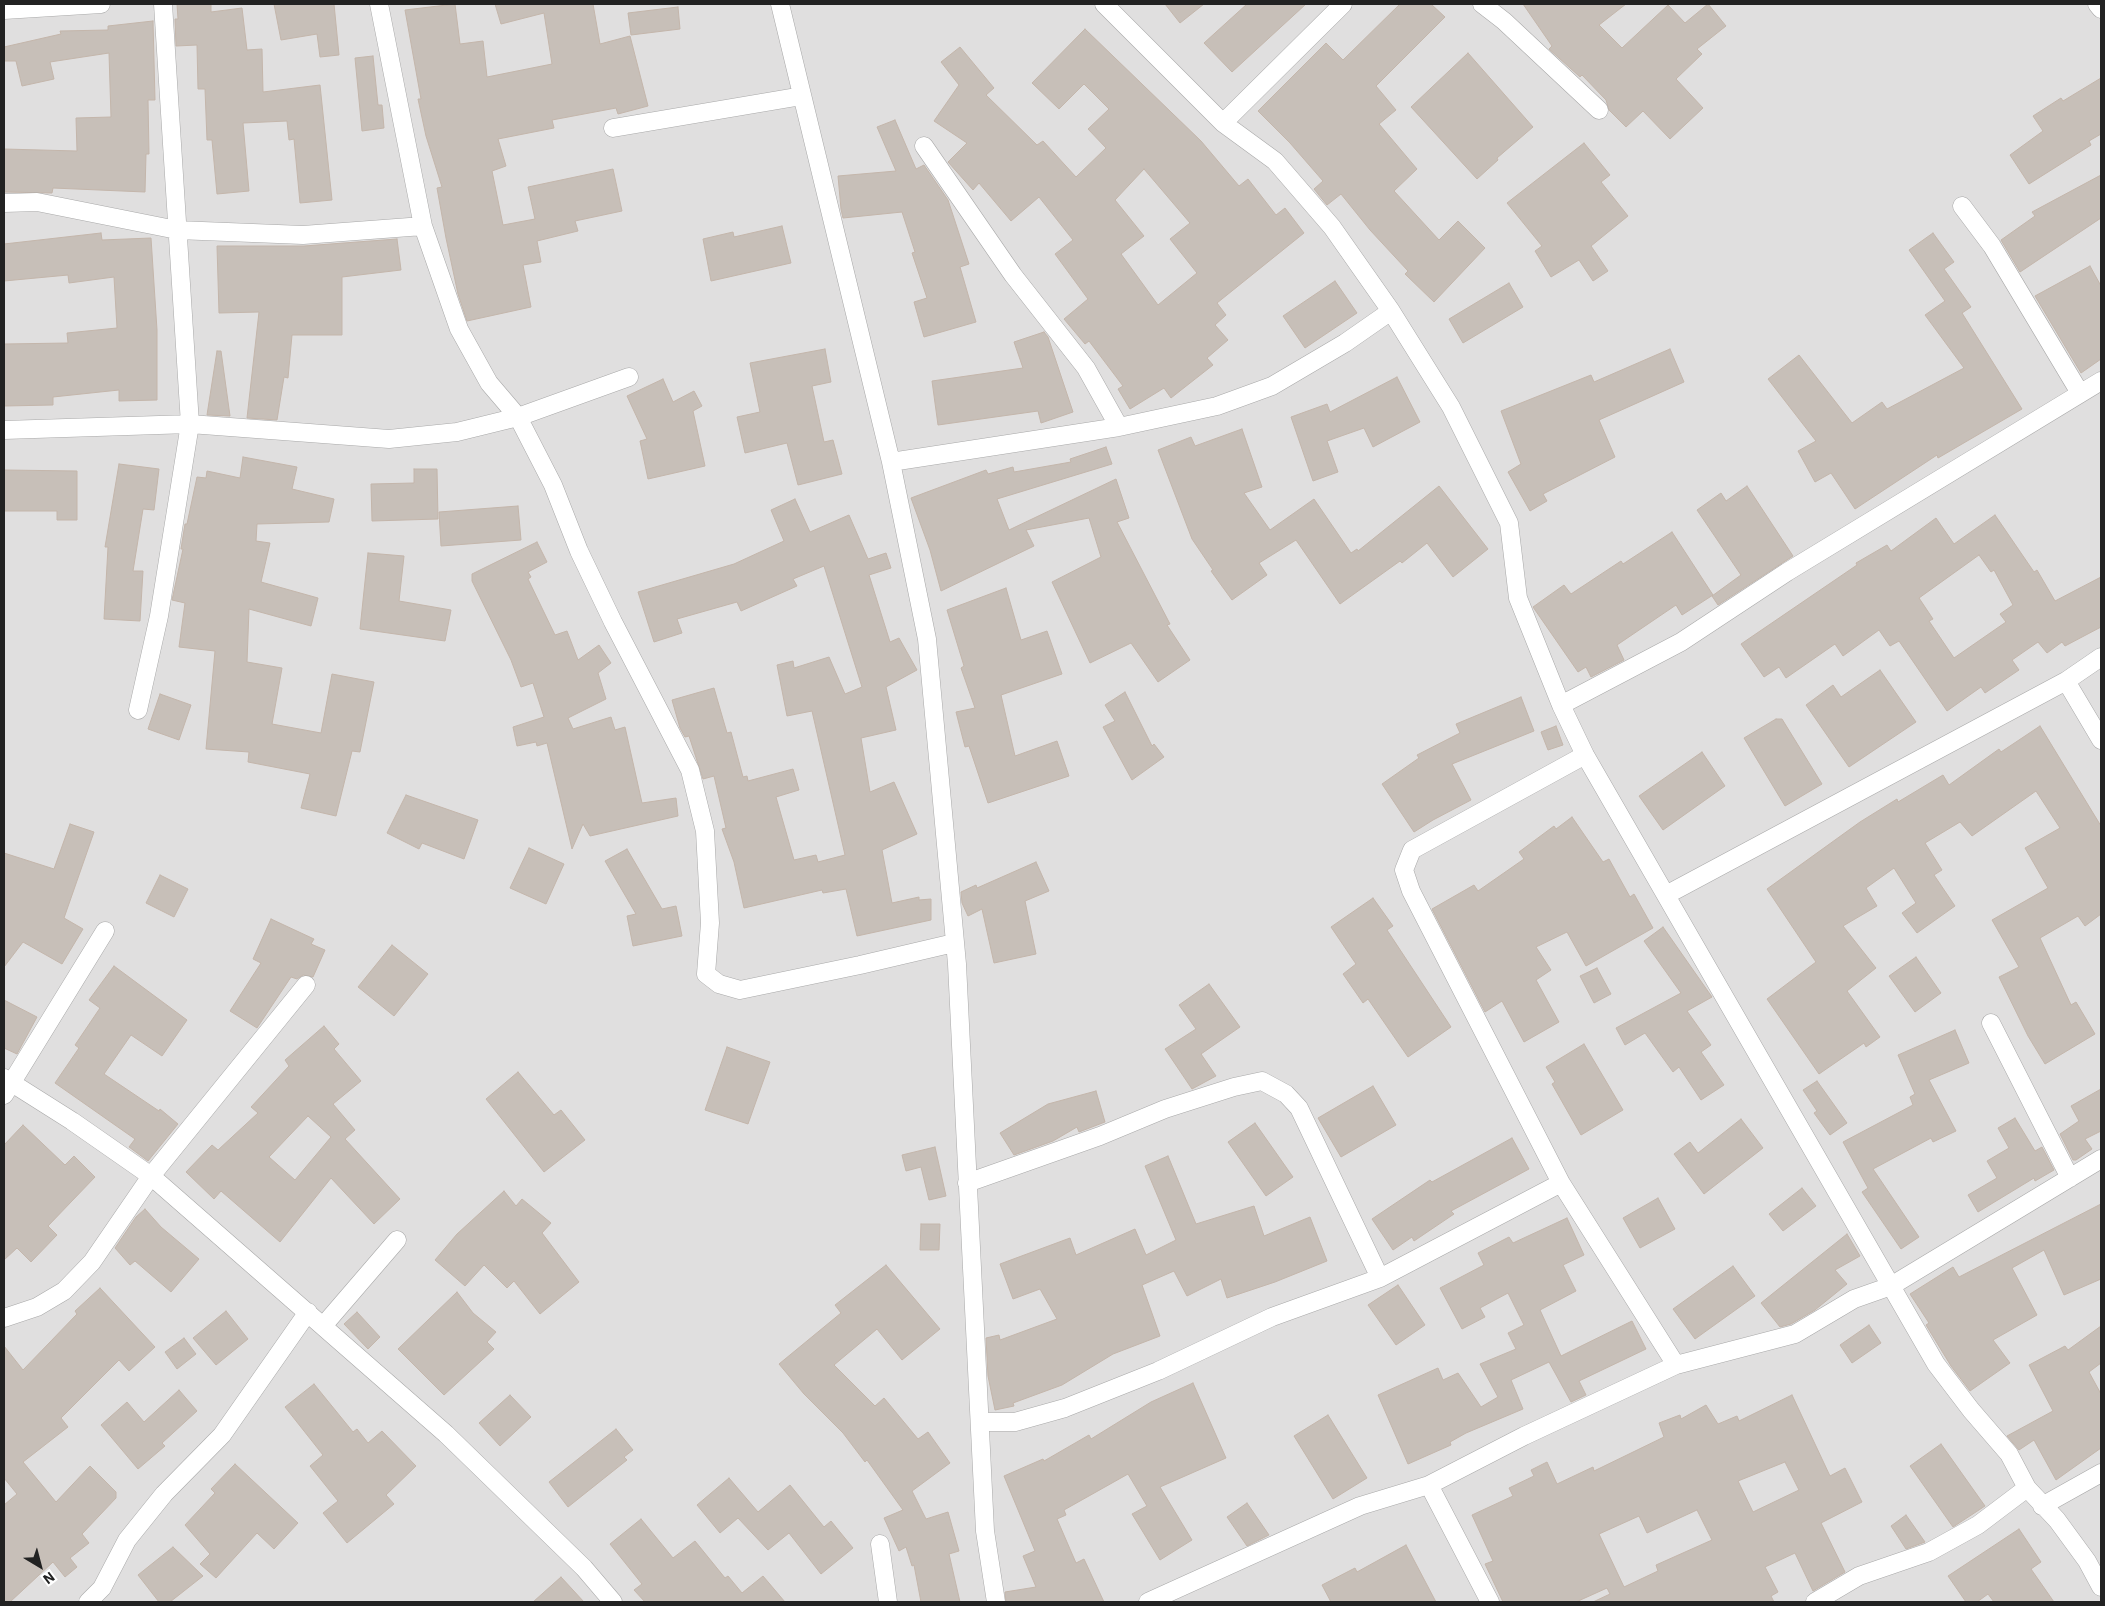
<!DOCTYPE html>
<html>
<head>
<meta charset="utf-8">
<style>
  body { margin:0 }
  #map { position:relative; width:2105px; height:1606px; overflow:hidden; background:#f2efe9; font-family:"IBM Plex Sans",sans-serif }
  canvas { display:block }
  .frame { position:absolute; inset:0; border:5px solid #222; pointer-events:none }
  .north { position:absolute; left:15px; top:1541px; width:50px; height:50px; -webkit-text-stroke:4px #fff; paint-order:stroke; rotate:143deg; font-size:14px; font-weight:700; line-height:20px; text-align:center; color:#222 }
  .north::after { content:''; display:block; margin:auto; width:18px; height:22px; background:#222; clip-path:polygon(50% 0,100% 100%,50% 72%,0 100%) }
</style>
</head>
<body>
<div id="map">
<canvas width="2105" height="1606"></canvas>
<div class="frame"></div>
<div class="north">N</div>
</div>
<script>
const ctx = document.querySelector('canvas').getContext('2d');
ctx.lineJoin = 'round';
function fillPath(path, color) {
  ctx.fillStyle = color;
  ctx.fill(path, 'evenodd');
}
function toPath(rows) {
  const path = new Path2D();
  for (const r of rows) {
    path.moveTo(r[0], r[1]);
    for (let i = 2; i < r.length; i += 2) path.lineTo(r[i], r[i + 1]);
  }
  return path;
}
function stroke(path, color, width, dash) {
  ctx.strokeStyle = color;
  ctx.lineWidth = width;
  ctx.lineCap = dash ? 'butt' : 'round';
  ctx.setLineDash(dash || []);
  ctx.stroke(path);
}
const residential = toPath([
  [4,4,2101,4,2101,1602,4,1602]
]);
const building = toPath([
  [177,4,211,4,211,12,242,8,247,50,262,49,263,92,320,85,332,200,300,203,294,139,289,140,287,121,243,123,249,191,217,194,212,140,207,140,205,89,198,89,197,45,176,46,175,19,178,19,177,4],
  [274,4,334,4,339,55,320,57,317,34,281,40,274,4],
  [455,4,460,44,483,41,487,77,552,64,544,13,501,24,495,4,593,4,600,44,630,36,648,106,618,114,616,108,552,120,554,128,498,139,506,166,492,171,503,225,535,219,528,187,613,169,622,211,575,221,578,231,537,241,541,262,523,265,531,307,467,321,458,294,446,238,437,188,442,187,426,136,418,99,421,99,405,10,455,4],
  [1165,4,1204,4,1180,23,1165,4],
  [1247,4,1306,4,1232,72,1204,43,1247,4],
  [1400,4,1431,4,1445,17,1376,86,1396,110,1379,124,1417,169,1394,191,1439,240,1458,221,1485,248,1434,302,1405,274,1408,271,1370,230,1341,194,1327,205,1314,189,1323,181,1290,143,1258,111,1326,43,1343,60,1400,4],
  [1523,4,1626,4,1599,25,1622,48,1668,5,1685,23,1708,4,1726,26,1697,49,1702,54,1676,79,1703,108,1670,139,1643,111,1626,127,1609,110,1606,100,1582,75,1580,77,1549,49,1552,46,1523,4],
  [678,7,680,29,631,35,628,13,678,7],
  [153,21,155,100,148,100,149,154,146,154,145,192,53,188,52,193,4,192,4,149,77,151,76,118,111,117,109,53,50,62,54,79,22,86,16,61,4,61,4,47,61,34,60,31,108,30,108,26,153,21],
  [1085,29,1201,141,1239,186,1248,179,1276,215,1285,208,1304,233,1217,303,1226,315,1215,325,1228,340,1207,358,1213,365,1171,398,1164,388,1130,409,1118,389,1123,386,1089,341,1085,344,1064,319,1088,299,1055,254,1073,240,1039,197,1011,221,979,183,973,190,948,162,967,143,934,121,959,85,941,62,960,47,994,88,986,95,1037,145,1043,141,1076,177,1106,148,1088,129,1109,109,1084,84,1059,109,1032,83,1085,29],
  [1144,169,1190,223,1170,239,1197,273,1158,305,1121,254,1144,236,1115,200,1144,169],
  [1468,53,1533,127,1497,158,1498,160,1477,179,1411,107,1468,53],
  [373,56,378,105,382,105,384,128,362,131,355,58,373,56],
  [2101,78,2101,134,2089,141,2091,145,2029,184,2010,155,2043,131,2033,116,2061,98,2063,101,2101,78],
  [895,120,916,169,924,165,948,200,969,264,960,267,976,322,924,337,914,302,927,298,912,253,915,252,902,212,843,218,841,209,838,176,896,171,877,127,895,120],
  [1584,143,1610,175,1601,182,1628,216,1591,246,1608,271,1593,281,1579,260,1551,277,1535,251,1542,246,1507,203,1584,143],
  [2101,175,2101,218,2020,272,2001,240,2035,216,2032,212,2101,175],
  [782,226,791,263,711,281,703,239,733,232,734,237,782,226],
  [101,233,102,240,151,238,157,330,157,400,119,401,119,390,53,397,53,405,4,406,4,344,68,343,67,333,117,328,114,277,69,283,68,275,4,281,4,244,101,233],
  [1933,233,1954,262,1944,269,1971,307,1962,313,2022,409,1938,458,1937,455,1855,509,1831,473,1815,482,1798,451,1816,441,1768,379,1799,355,1852,423,1882,402,1887,409,1964,368,1925,315,1945,301,1909,250,1933,233],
  [397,239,401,270,342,277,342,335,292,335,288,378,284,377,277,420,247,418,259,312,219,313,217,246,304,246,397,239],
  [2090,266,2101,286,2101,359,2081,373,2035,296,2090,266],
  [1335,281,1357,313,1305,348,1283,316,1335,281],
  [1509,283,1523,307,1463,343,1449,319,1509,283],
  [1044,332,1048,337,1073,412,1041,423,1038,411,938,425,932,381,1023,368,1014,342,1044,332],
  [825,349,831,382,812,386,824,442,833,440,842,474,798,485,787,443,745,453,737,417,760,412,750,363,825,349],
  [1670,349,1684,382,1599,420,1615,457,1543,494,1547,501,1530,511,1508,472,1521,464,1501,411,1591,375,1594,382,1670,349],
  [217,351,221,351,230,416,207,415,217,351],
  [1397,377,1420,422,1373,447,1364,428,1327,441,1338,472,1313,481,1291,417,1327,404,1330,412,1397,377],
  [663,379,673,402,694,391,702,406,693,411,705,466,648,479,640,441,647,439,627,396,663,379],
  [1242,429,1262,487,1244,493,1270,530,1314,499,1351,553,1357,549,1358,551,1439,486,1488,549,1453,577,1427,543,1402,563,1400,561,1340,604,1296,540,1259,563,1267,575,1232,600,1211,571,1213,570,1192,539,1158,450,1191,437,1195,446,1242,429],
  [1106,447,1112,464,997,499,1009,530,1116,479,1129,518,1117,522,1170,624,1167,625,1190,660,1158,682,1131,643,1090,663,1052,582,1101,557,1089,518,1026,530,1034,546,941,591,930,550,911,498,986,470,988,474,1013,467,1014,472,1071,462,1070,459,1106,447],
  [243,457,297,467,292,489,334,499,329,522,257,524,256,541,270,543,261,582,318,598,311,626,249,609,247,662,282,668,272,724,321,733,332,674,374,682,360,752,352,751,336,816,301,808,310,774,248,762,249,752,206,749,215,651,179,647,185,603,172,600,183,549,181,549,185,524,187,524,197,477,206,478,207,471,240,478,243,457],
  [119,464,159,469,154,510,143,509,133,571,143,571,140,621,104,619,108,547,105,547,119,464],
  [414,469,437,469,438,519,372,521,371,484,414,483,414,469],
  [4,470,77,471,77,520,57,520,57,511,4,511,4,470],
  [1747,486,1793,556,1718,605,1712,596,1741,575,1697,510,1721,493,1726,501,1747,486],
  [795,499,810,532,849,515,868,559,886,553,891,568,869,575,890,642,899,638,917,670,886,687,896,730,861,738,870,792,894,782,917,834,882,850,892,903,919,897,919,900,931,899,931,920,857,936,846,889,823,893,822,890,744,908,734,862,722,829,726,828,714,776,703,779,689,736,685,737,680,728,672,700,714,688,727,733,731,732,743,777,747,776,748,781,793,769,799,790,776,797,794,860,816,855,818,862,845,855,812,711,787,716,777,665,793,661,794,668,829,657,845,694,862,687,824,566,793,579,797,586,741,611,737,602,677,619,682,633,654,642,638,592,734,564,784,541,771,510,795,499],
  [518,506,521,540,441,546,439,512,518,506],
  [1995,515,2034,572,2037,570,2055,601,2101,577,2101,627,2065,646,2062,642,2047,653,2038,642,2012,660,2019,670,1985,693,1981,687,1947,711,1899,641,1890,646,1879,630,1843,656,1835,644,1786,678,1779,667,1764,677,1741,644,1857,565,1856,563,1887,545,1891,551,1936,518,1954,544,1995,515],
  [1979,555,1991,572,1994,570,2013,605,2000,614,2006,622,1954,658,1929,621,1933,619,1919,598,1979,555],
  [1672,532,1713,595,1682,615,1676,605,1617,645,1624,660,1591,677,1586,667,1578,672,1533,607,1564,585,1571,594,1621,561,1623,564,1672,532],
  [537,542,547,562,528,572,531,577,528,579,555,635,567,631,578,660,599,645,611,663,598,673,606,699,568,718,573,729,611,717,615,730,625,727,642,803,676,798,678,816,590,836,583,824,572,849,547,743,537,746,536,742,517,746,513,727,544,717,533,683,521,687,511,660,472,581,472,574,537,542],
  [368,553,404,556,399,601,451,610,445,641,360,629,368,553],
  [1006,588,1021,640,1047,631,1062,674,1001,695,1015,756,1057,741,1069,776,988,803,969,746,965,747,956,712,975,708,961,668,964,666,947,610,1006,588],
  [1880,670,1916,722,1849,767,1806,705,1833,685,1841,697,1880,670],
  [1125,692,1152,746,1154,744,1164,757,1132,780,1103,727,1115,721,1105,705,1125,692],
  [160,694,191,705,179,740,148,729,160,694],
  [1521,697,1534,731,1452,764,1471,800,1433,820,1414,832,1382,784,1419,758,1417,755,1460,733,1456,724,1521,697],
  [1776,719,1782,719,1822,784,1785,806,1744,738,1776,719],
  [1556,726,1563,745,1548,750,1541,732,1556,726],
  [2040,726,2101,826,2101,914,2085,926,2078,916,2040,938,2071,1005,2076,1002,2095,1034,2045,1064,2028,1036,1999,977,2019,967,1992,920,2048,888,2025,848,2060,828,2036,791,1972,836,1960,822,1925,843,1942,870,1934,875,1955,906,1917,933,1902,913,1916,903,1894,868,1866,888,1877,906,1843,926,1876,968,1847,991,1880,1037,1866,1047,1864,1043,1819,1074,1767,999,1816,962,1767,889,1860,822,1897,799,1898,802,1943,775,1949,785,1999,749,2001,752,2040,726],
  [1702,752,1725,786,1663,830,1639,796,1702,752],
  [406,795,478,820,464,859,422,843,419,849,387,833,406,795],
  [1572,817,1603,862,1609,859,1630,897,1634,894,1653,928,1586,966,1567,932,1536,947,1551,970,1536,980,1559,1022,1524,1042,1502,1001,1485,1012,1432,909,1474,885,1478,891,1524,859,1519,852,1554,826,1556,829,1572,817],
  [70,824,94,832,64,918,83,929,62,964,23,942,4,967,4,853,54,869,70,824],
  [529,848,564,864,546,904,510,888,529,848],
  [627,849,662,909,676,906,682,936,633,946,627,916,636,914,605,861,627,849],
  [1036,862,1049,891,1025,901,1036,954,994,963,982,909,968,916,962,903,961,892,976,885,977,888,1036,862],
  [160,875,188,889,174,917,146,903,160,875],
  [1373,898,1393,926,1387,930,1451,1027,1408,1057,1368,999,1363,1003,1343,974,1356,964,1331,927,1373,898],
  [271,919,314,939,311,944,325,950,313,977,303,975,297,979,291,977,257,1028,230,1011,261,963,253,959,271,919],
  [1663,927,1712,997,1687,1011,1711,1045,1701,1052,1724,1085,1701,1100,1679,1067,1673,1072,1645,1033,1625,1045,1616,1028,1681,993,1644,941,1663,927],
  [392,945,428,974,394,1016,358,987,392,945],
  [1916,957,1941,993,1915,1012,1889,976,1916,957],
  [114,966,187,1020,162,1056,131,1035,104,1074,159,1111,160,1109,178,1124,148,1161,129,1147,135,1139,55,1083,79,1048,75,1045,100,1008,89,1000,114,966],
  [1597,968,1611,994,1594,1003,1580,976,1597,968],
  [1209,984,1240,1027,1201,1054,1216,1076,1192,1089,1165,1049,1196,1029,1179,1005,1209,984],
  [4,1000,37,1017,17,1054,4,1048,4,1000],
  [324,1026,339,1044,334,1049,361,1081,333,1104,355,1130,345,1139,400,1199,374,1224,331,1178,280,1242,221,1191,214,1199,186,1172,212,1145,218,1150,258,1113,251,1107,289,1066,285,1060,324,1026],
  [308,1116,331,1137,295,1180,269,1157,308,1116],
  [1955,1030,1969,1063,1929,1080,1956,1131,1933,1142,1931,1138,1873,1169,1919,1237,1901,1249,1862,1192,1868,1188,1843,1142,1913,1105,1910,1097,1915,1094,1898,1055,1955,1030],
  [1584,1044,1623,1110,1581,1135,1552,1084,1555,1082,1546,1067,1584,1044],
  [727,1047,770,1062,748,1124,705,1110,727,1047],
  [518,1072,554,1115,561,1110,585,1140,544,1172,486,1099,518,1072],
  [1817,1081,1847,1123,1830,1135,1814,1113,1817,1111,1803,1090,1817,1081],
  [1373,1086,1396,1125,1341,1157,1318,1118,1373,1086],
  [2101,1089,2101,1131,2085,1139,2092,1149,2076,1160,2073,1160,2060,1134,2079,1121,2071,1106,2101,1089],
  [1096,1091,1105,1122,1079,1132,1077,1127,1053,1141,1014,1155,1000,1133,1048,1104,1096,1091],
  [2015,1118,2035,1151,2042,1147,2054,1170,2035,1181,2034,1178,1978,1212,1968,1195,1997,1178,1987,1161,2009,1148,1998,1128,2015,1118],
  [1741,1119,1763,1148,1704,1194,1674,1154,1690,1142,1698,1153,1741,1119],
  [1255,1123,1293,1177,1266,1196,1228,1142,1255,1123],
  [23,1125,65,1165,74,1156,95,1177,48,1226,57,1235,31,1262,17,1248,4,1260,4,1145,23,1125],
  [1512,1138,1529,1169,1451,1211,1454,1214,1414,1241,1412,1237,1393,1250,1372,1219,1430,1180,1432,1182,1512,1138],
  [935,1147,946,1196,929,1200,921,1167,906,1171,902,1155,935,1147],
  [1168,1156,1196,1224,1254,1206,1264,1236,1310,1217,1327,1261,1275,1282,1227,1298,1221,1279,1187,1296,1174,1271,1142,1285,1160,1336,1113,1354,1062,1385,1013,1403,1014,1406,995,1410,988,1376,986,1338,999,1335,1000,1340,1057,1319,1040,1289,1013,1299,1000,1264,1070,1238,1076,1255,1135,1229,1146,1255,1176,1240,1145,1166,1168,1156],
  [1802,1188,1816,1206,1783,1231,1769,1214,1802,1188],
  [504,1191,516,1206,522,1199,551,1223,542,1233,579,1282,540,1314,514,1281,507,1288,484,1265,465,1286,435,1260,457,1234,504,1191],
  [1658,1198,1675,1229,1640,1248,1623,1218,1658,1198],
  [2101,1204,2101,1279,2064,1295,2044,1250,2012,1268,2037,1315,1993,1340,2010,1363,1970,1391,1951,1366,1926,1325,1929,1323,1910,1294,1953,1267,1959,1277,2101,1204],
  [145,1209,161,1227,199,1259,171,1292,135,1261,130,1265,115,1248,136,1217,145,1209],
  [1567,1218,1584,1255,1563,1265,1576,1291,1540,1310,1561,1356,1632,1321,1646,1349,1579,1381,1586,1395,1571,1402,1549,1362,1511,1380,1523,1409,1466,1433,1450,1442,1451,1445,1408,1464,1378,1395,1438,1368,1443,1380,1458,1373,1481,1407,1498,1397,1480,1364,1516,1349,1508,1333,1524,1325,1508,1293,1480,1308,1485,1317,1462,1329,1440,1288,1484,1265,1478,1253,1509,1237,1513,1243,1567,1218],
  [921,1224,940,1224,939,1250,920,1250,921,1224],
  [1847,1234,1860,1256,1835,1270,1847,1284,1815,1310,1791,1324,1780,1327,1761,1303,1847,1234],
  [886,1265,940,1329,902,1360,877,1329,834,1365,875,1406,884,1398,918,1439,928,1432,950,1463,912,1491,926,1519,948,1512,959,1551,949,1554,960,1602,921,1602,914,1565,912,1566,906,1547,899,1551,884,1518,903,1510,867,1460,865,1462,843,1433,804,1394,779,1364,841,1313,835,1305,886,1265],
  [1733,1266,1755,1296,1695,1339,1673,1309,1733,1266],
  [1398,1285,1425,1325,1396,1345,1368,1305,1398,1285],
  [100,1288,155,1347,129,1371,119,1360,61,1418,68,1427,23,1462,56,1502,90,1466,116,1492,116,1498,82,1534,89,1543,70,1558,77,1567,65,1577,53,1562,10,1602,4,1602,4,1505,17,1494,4,1478,4,1346,23,1370,77,1314,75,1311,100,1288],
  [457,1292,473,1313,496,1332,487,1342,494,1349,444,1395,398,1349,457,1292],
  [226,1311,248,1339,216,1365,193,1338,226,1311],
  [357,1312,380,1337,368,1349,344,1324,357,1312],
  [1869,1325,1881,1343,1852,1363,1840,1345,1869,1325],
  [2101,1326,2101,1363,2089,1372,2101,1394,2101,1448,2056,1480,2034,1440,2019,1450,2007,1436,2053,1411,2029,1365,2065,1346,2068,1350,2101,1326],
  [184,1338,196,1354,177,1369,165,1352,184,1338],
  [1193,1383,1226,1458,1160,1487,1192,1540,1160,1560,1132,1514,1147,1506,1128,1474,1064,1510,1066,1515,1057,1519,1076,1563,1084,1559,1104,1602,1006,1602,1005,1592,1036,1587,1023,1556,1035,1551,1004,1476,1043,1459,1044,1461,1089,1435,1091,1439,1151,1402,1193,1383],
  [314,1384,353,1432,357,1429,368,1443,382,1431,416,1466,386,1495,394,1504,347,1543,323,1513,338,1501,310,1466,323,1455,285,1407,314,1384],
  [179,1390,197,1411,162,1443,165,1446,138,1469,101,1425,127,1402,144,1422,179,1390],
  [510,1395,531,1417,500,1446,479,1423,510,1395],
  [1792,1395,1830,1476,1845,1468,1862,1502,1821,1523,1845,1572,1813,1591,1795,1553,1765,1567,1778,1592,1771,1596,1774,1602,1593,1602,1610,1594,1607,1588,1576,1602,1503,1602,1485,1564,1493,1561,1472,1515,1513,1496,1509,1488,1534,1476,1531,1470,1547,1462,1557,1484,1593,1467,1594,1471,1664,1437,1659,1423,1680,1415,1681,1419,1706,1405,1718,1424,1737,1416,1739,1421,1792,1395],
  [1785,1462,1799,1490,1753,1512,1738,1481,1785,1462],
  [1697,1510,1712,1540,1656,1565,1658,1571,1624,1587,1599,1534,1639,1516,1647,1533,1697,1510],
  [1328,1415,1367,1478,1333,1499,1294,1436,1328,1415],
  [616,1429,633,1450,624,1457,627,1460,568,1507,549,1482,616,1429],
  [1941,1444,1985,1506,1953,1527,1910,1466,1941,1444],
  [235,1464,298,1523,274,1549,257,1533,216,1578,200,1564,210,1554,185,1525,215,1493,211,1489,235,1464],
  [729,1478,758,1512,790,1485,824,1527,831,1521,853,1548,821,1574,789,1533,768,1550,738,1518,720,1533,697,1505,729,1478],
  [1247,1503,1269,1535,1247,1546,1227,1517,1247,1503],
  [1906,1515,1925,1542,1906,1549,1891,1526,1906,1515],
  [641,1519,673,1558,695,1541,725,1578,728,1576,742,1593,763,1576,785,1602,645,1602,634,1590,642,1584,610,1544,641,1519],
  [2019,1529,2041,1562,2031,1569,2054,1602,1994,1602,1988,1594,1977,1602,1966,1602,1948,1576,2019,1529],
  [1406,1545,1436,1602,1331,1602,1322,1585,1355,1568,1357,1572,1406,1545],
  [173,1547,203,1576,170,1602,159,1602,138,1575,173,1547],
  [561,1577,584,1602,533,1602,561,1577]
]);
const minor = toPath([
  [379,4,423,226,459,329,489,383,518,417,553,485,579,551,613,622,690,770,705,831,710,923,706,974,719,984,740,990,860,965,954,943],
  [780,4,891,462,927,639,957,964,985,1531,996,1602],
  [1104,4,1223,123,1275,161,1332,227,1391,311,1451,407,1509,523,1518,598,1561,705,1585,755,1936,1364,1971,1410,2009,1454,2027,1488,2057,1520,2087,1561,2101,1587],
  [1482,4,1504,21,1599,110],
  [2097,4,2101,9],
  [4,10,101,4],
  [1223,123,1343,4],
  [613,128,802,96],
  [924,146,1013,275,1086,368,1119,427],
  [4,203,37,202,177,230,303,235,423,226],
  [1962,206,1992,246,2080,393],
  [4,430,190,424,389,439,457,432,518,417,629,377],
  [891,462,1119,427,1217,406,1272,386,1345,343,1391,311],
  [2066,681,2101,740],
  [1561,705,1681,642,1787,572,2101,381],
  [138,710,159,616,190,424,163,4],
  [1585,755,1412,850,1404,870,1411,891,1561,1183,1676,1365],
  [1668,894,2066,681,2101,657],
  [1991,1023,2070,1178],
  [4,1078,72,1121,151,1176,446,1434,584,1568,613,1602],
  [4,1095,105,931],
  [967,1183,1100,1136,1165,1109,1234,1087,1262,1081,1286,1094,1299,1108,1380,1278],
  [4,1318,37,1307,64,1291,92,1262,151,1176,306,985],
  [323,1326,397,1240],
  [980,1422,1015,1422,1065,1408,1158,1371,1272,1317,1380,1278,1561,1183],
  [1429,1485,1490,1602],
  [2042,1506,2101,1473],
  [880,1544,888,1602],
  [88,1602,102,1588,127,1540,164,1494,222,1435,308,1312],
  [1148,1602,1360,1506,1429,1485,1524,1436,1676,1365,1795,1334,1854,1299,1891,1286,2101,1159],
  [1815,1602,1859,1576,1929,1552,1978,1525,2027,1488]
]);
fillPath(residential, '#e0dfdf');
fillPath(building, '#c7bfb8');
stroke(building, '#c4b6ab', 1);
stroke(minor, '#a9a9a9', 19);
stroke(minor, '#fff', 18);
</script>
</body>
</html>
